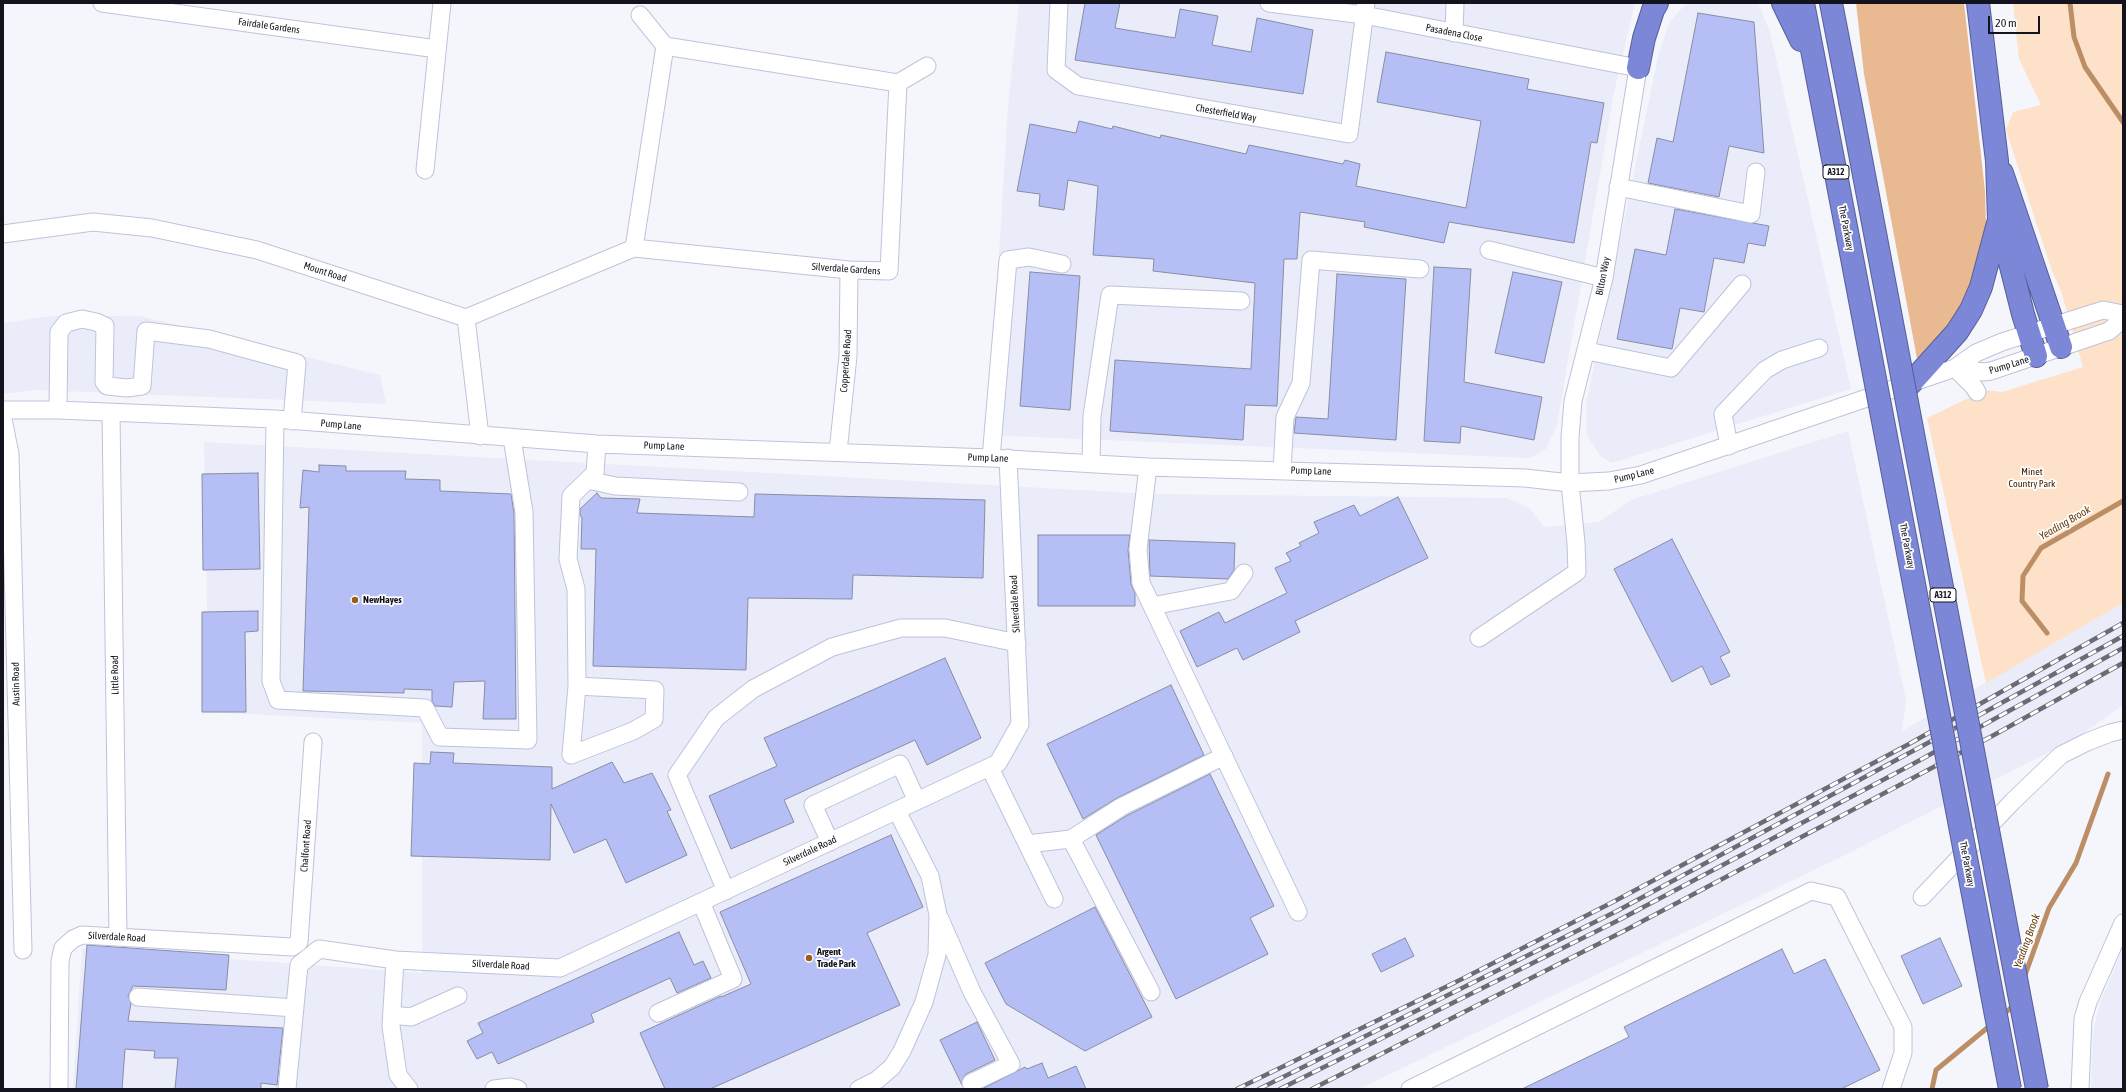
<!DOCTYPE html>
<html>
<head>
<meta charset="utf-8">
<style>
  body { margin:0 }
  #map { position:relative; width:2126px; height:1092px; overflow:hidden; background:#f5f6fb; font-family:"Asap Condensed",sans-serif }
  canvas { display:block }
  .frame { position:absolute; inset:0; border:4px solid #12131c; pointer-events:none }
  .scale { position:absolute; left:1988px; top:16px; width:52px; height:18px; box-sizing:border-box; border:2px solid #12131c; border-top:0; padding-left:5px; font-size:12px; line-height:14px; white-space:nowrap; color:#12131c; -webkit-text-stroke:3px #fff; paint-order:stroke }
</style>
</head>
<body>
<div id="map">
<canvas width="2126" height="1092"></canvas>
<div class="frame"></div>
<div class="scale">20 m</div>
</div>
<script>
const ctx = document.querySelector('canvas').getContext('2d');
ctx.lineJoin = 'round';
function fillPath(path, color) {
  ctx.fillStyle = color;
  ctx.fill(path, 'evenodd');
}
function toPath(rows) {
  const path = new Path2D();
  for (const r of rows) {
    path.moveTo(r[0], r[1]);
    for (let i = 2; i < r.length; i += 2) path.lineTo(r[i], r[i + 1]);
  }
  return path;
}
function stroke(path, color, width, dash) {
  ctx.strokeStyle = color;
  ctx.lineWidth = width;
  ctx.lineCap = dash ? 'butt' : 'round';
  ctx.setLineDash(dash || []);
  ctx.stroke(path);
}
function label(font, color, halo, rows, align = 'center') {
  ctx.font = font + ' "Asap Condensed",sans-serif';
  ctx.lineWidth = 3.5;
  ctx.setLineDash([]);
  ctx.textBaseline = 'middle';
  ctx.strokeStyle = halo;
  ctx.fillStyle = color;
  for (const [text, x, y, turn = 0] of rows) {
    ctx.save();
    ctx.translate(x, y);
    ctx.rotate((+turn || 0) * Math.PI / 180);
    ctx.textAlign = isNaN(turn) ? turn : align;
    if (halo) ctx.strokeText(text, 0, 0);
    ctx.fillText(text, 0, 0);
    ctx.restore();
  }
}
const built = toPath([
  [1019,3,1635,3,1614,92,1557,425,1546,449,1530,458,986,435,993,356,1008,105],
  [1687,3,1758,3,1770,32,1851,389,1612,463,1600,456,1587,435,1586,404,1659,52,1670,21],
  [50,316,140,316,380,375,386,404,36,390,3,394,3,323],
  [1848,431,1906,700,1902,731,2123,603,2123,705,2077,738,1841,857,1359,1089,73,1089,82,948,422,973,422,723,209,712,204,442,1153,494,1507,498,1529,508,1544,527,1599,522,1631,500],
  [2123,949,2123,1089,2091,1089,2093,1032,2100,1003]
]);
const green = toPath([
  [2013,3,2123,3,2123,603,1986,683,1927,418,1985,390,2002,392,2083,367,2061,291,2052,271,2006,130,2013,112,2041,105,2019,59]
]);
const forest = toPath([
  [1856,3,1964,3,1985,191,1986,225,1965,308,1918,364,1864,74]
]);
const stream = toPath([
  [2070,3,2074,37,2085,67,2123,122],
  [2047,633,2022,601,2023,576,2041,548,2123,501],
  [2024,978,2049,908,2076,863,2108,774],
  [2002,1016,2015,1004],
  [1932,1089,1936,1070,1992,1024]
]);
const building = toPath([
  [1085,3,1120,3,1115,28,1175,38,1180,9,1218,16,1212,45,1251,52,1257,18,1313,30,1303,94,1075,60,1085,3],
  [1698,13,1754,22,1764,153,1729,146,1719,197,1648,183,1657,138,1673,142,1698,13],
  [1386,52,1529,79,1527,89,1604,103,1597,143,1591,142,1574,243,1449,222,1444,243,1364,227,1365,222,1300,212,1297,259,1284,259,1277,406,1245,405,1243,440,1110,431,1115,360,1251,369,1255,283,1153,271,1154,259,1093,255,1098,186,1068,180,1064,210,1039,206,1040,194,1017,191,1030,124,1076,133,1079,121,1112,129,1113,126,1160,138,1161,135,1246,154,1249,145,1343,164,1345,160,1360,164,1356,186,1466,208,1481,121,1377,102,1386,52],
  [1675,209,1769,226,1765,246,1748,243,1744,263,1714,258,1704,312,1680,308,1672,349,1617,339,1635,249,1666,255,1675,209],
  [1434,267,1471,269,1464,382,1542,397,1534,440,1461,426,1460,443,1424,441,1434,267],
  [1030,272,1080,276,1070,410,1020,406,1030,272],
  [1513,272,1562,282,1544,363,1495,353,1513,272],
  [1337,274,1406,279,1396,440,1294,433,1296,417,1328,419,1337,274],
  [319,465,346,466,346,471,406,471,405,479,440,480,440,491,511,494,514,513,516,719,483,719,485,681,454,682,452,707,435,706,432,701,432,690,404,689,404,693,303,691,309,507,300,508,303,470,319,472,319,465],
  [258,473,260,569,203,570,202,474,258,473],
  [597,493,601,498,640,499,637,513,754,517,755,494,985,500,983,578,853,575,852,599,748,598,746,670,593,666,596,549,581,549,582,518,580,515,580,509,597,493],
  [1398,497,1428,558,1295,621,1300,632,1243,660,1237,648,1197,667,1180,631,1219,612,1225,623,1287,593,1275,568,1291,561,1286,553,1301,546,1299,543,1319,533,1314,522,1354,505,1360,516,1398,497],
  [1038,535,1130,535,1128,550,1131,584,1135,593,1135,606,1038,606,1038,535],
  [1672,539,1730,652,1720,657,1730,676,1711,685,1702,666,1672,682,1614,569,1672,539],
  [1149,540,1235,543,1234,570,1228,579,1150,576,1149,540],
  [258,611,258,631,245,632,246,712,202,712,202,612,258,611],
  [945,658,981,738,927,765,915,740,784,800,794,822,731,849,709,796,777,766,764,738,945,658],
  [1171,685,1204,755,1117,798,1083,819,1047,744,1171,685],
  [431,752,454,753,453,763,552,767,552,789,612,762,624,783,652,773,671,810,667,811,687,855,626,883,606,839,574,853,551,804,550,860,411,856,414,763,430,764,431,752],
  [1210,774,1274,906,1250,918,1268,954,1176,999,1096,835,1126,816,1210,774],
  [891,835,923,907,867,933,900,1005,710,1089,665,1089,640,1033,721,996,721,997,751,984,720,912,891,835],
  [1095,907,1152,1017,1085,1051,1006,1004,985,963,1095,907],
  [679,932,694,965,703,961,711,978,677,993,670,978,591,1014,594,1022,498,1064,492,1052,477,1059,467,1041,483,1033,478,1023,679,932],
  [1405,938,1414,956,1381,972,1372,954,1405,938],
  [1940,938,1962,986,1923,1004,1901,956,1940,938],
  [87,945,229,955,226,990,133,986,128,996,131,1003,128,1021,283,1028,277,1085,261,1083,261,1089,175,1089,178,1058,154,1058,155,1051,125,1049,122,1089,76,1089,87,945],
  [1782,949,1794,974,1825,959,1880,1070,1841,1089,1522,1089,1629,1037,1624,1027,1782,949],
  [977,1022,995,1060,966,1074,963,1078,962,1085,940,1040,977,1022],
  [1042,1063,1048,1078,1076,1066,1086,1089,982,1089,1025,1067,1027,1069,1042,1063]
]);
const minor = toPath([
  [102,3,437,49],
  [1059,3,1056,70,1078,86,1349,134,1366,3],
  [1269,3,1364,15,1638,68,1604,278,1573,401,1570,437,1570,483,1576,543,1577,572,1479,638],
  [640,15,665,46],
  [1454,33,1455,3],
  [665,46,898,83,889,271,849,270,634,248,665,46],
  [898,83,927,66],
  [425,170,442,3],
  [1618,187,1751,214,1756,172],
  [3,234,93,222,152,228,257,250,466,318,634,248],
  [1489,250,1604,278],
  [466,318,480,436],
  [1587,351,1671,368,1742,284],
  [1955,368,1983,372,1991,371,2109,331,2123,319],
  [1955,368,1974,387,1977,392],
  [3,410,58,410,275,419,597,444,991,458,1148,467,1525,478,1570,483,1609,481,1641,475,1955,368,1976,353,2002,342,2103,310,2123,314],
  [58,410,59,332,66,323,82,319,96,322,105,326,104,382,107,386,127,388,142,386,146,331,209,339,297,363,292,421],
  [111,413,118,937],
  [3,419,10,454,23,950],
  [275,419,271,681,278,700,425,708,440,737,528,740,524,512,512,438],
  [1729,446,1723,414,1737,399,1765,370,1782,360,1819,348],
  [838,452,848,356,849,270],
  [991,458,1008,260,1029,257,1062,264],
  [1091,463,1092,416,1110,295,1241,301],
  [1148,467,1138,549,1141,583,1298,912],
  [1282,471,1285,417,1301,383,1311,260,1420,269],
  [588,480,615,486,739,492],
  [1152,606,1231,591,1244,573],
  [577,686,655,690,654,719,633,731,571,755,577,686,576,589,568,559,571,496,595,473,597,444],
  [990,768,1054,899],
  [1071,839,1121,807,1224,756],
  [830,842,813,805,900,764,917,801],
  [1027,844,1071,839,1151,992],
  [726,891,677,775,716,718,753,689,832,647,901,628,945,628,1017,643],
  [1922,897,2013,801,2061,755,2087,742,2110,733,2123,730],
  [940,919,972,992,1011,1064,971,1083],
  [395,960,391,1026,398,1075,409,1089],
  [138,997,295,1008],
  [658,1013,733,979,701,902],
  [392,1015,411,1017,458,996],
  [59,1089,60,961,63,948,73,939,82,935,292,947,299,942,313,742],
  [287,1089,299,965,319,949,395,960,560,968,998,763,1020,724,1008,458],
  [494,1089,510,1087,518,1089],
  [859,1089,877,1080,892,1067,902,1051,924,1002,937,955,938,915,930,876,897,811],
  [1410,1089,1811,891,1837,897,1903,1027,1903,1053,1891,1089],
  [2080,1089,2083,1019,2088,1002,2123,923]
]);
const highway = toPath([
  [1783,3,1801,40],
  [1803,3,1848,237],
  [1831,3,1850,101],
  [1978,3,1997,161,1999,219,2023,314,2036,356],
  [1638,68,1644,38,1653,10,1657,3],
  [2002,173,2061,347],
  [1911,383,1957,332,1971,310,1981,287,1998,223]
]);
const rail = toPath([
  [1237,1089,1462,979,1613,902,1909,744,2123,623],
  [1259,1089,1617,911,1985,712,2123,636],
  [1280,1089,1621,919,1911,765,2123,648],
  [1312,1089,1624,931,1994,735,2123,663]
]);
const highwayBridge = toPath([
  [1850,101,2037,1089],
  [1848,237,2010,1089]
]);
const markers = [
  [355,600,4,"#985c1e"],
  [809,958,4,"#985c1e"]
];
const shields = [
  [1836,172,26],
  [1943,595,26]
];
const shieldNames = [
  ["A312",1836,172],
  ["A312",1943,595]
];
const streetNames = [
  ["Fairdale Gardens",269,26,8],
  ["Pasadena Close",1454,33,11],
  ["Chesterfield Way",1226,113,10],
  ["The Parkway",1846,228,79],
  ["Silverdale Gardens",846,269,4],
  ["Mount Road",325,272,18],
  ["Bilton Way",1603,276,-79],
  ["Copperdale Road",846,361,-86],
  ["Pump Lane",2009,365,-17],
  ["Pump Lane",341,425,5],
  ["Pump Lane",664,446,2],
  ["Pump Lane",988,458,2],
  ["Pump Lane",1311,471,2],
  ["Pump Lane",1634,475,-14],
  ["The Parkway",1907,546,79],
  ["Silverdale Road",1015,604,-93],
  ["Little Road",115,675,-91],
  ["Austin Road",16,684,-91],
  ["Chalfont Road",306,846,-86],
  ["Silverdale Road",810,851,-25],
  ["The Parkway",1967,864,79],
  ["Silverdale Road",117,937,3],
  ["Silverdale Road",501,965,3]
];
const parkNames = [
  ["Minet",2032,472],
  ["Country Park",2032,484]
];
const poiNames = [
  ["NewHayes",363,600],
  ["Argent",817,952],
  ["Trade Park",817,964]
];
const waterNames = [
  ["Yeading Brook",2065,523,-30],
  ["Yeading Brook",2027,941,-70]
];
fillPath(built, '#eaecf9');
fillPath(green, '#fee1c9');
fillPath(forest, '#e9b991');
stroke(stream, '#bb8e66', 5);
fillPath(building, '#b5bff5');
stroke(building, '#898da4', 1);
stroke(minor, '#bec3db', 19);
stroke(highway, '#585e96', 24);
stroke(minor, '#fff', 17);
stroke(highway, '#7d87d7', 22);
stroke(rail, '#6a6b73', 4.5);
stroke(rail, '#fff', 3, [9]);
stroke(highwayBridge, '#585e96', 24, []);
stroke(highwayBridge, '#7d87d7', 22);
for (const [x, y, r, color] of markers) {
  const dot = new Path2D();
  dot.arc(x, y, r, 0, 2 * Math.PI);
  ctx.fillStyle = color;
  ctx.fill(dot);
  stroke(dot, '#fff', 1.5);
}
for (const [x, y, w] of shields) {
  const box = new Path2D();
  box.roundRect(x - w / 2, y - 7, w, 14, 3);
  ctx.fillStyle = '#fff';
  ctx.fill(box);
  stroke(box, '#12131c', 1);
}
label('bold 9px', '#12131c', null, shieldNames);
label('10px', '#12131c', '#fff', streetNames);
label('10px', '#402201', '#fff', parkNames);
label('bold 10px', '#12131c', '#fff', poiNames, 'left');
label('italic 11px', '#693d0c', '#fff', waterNames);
</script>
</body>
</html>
